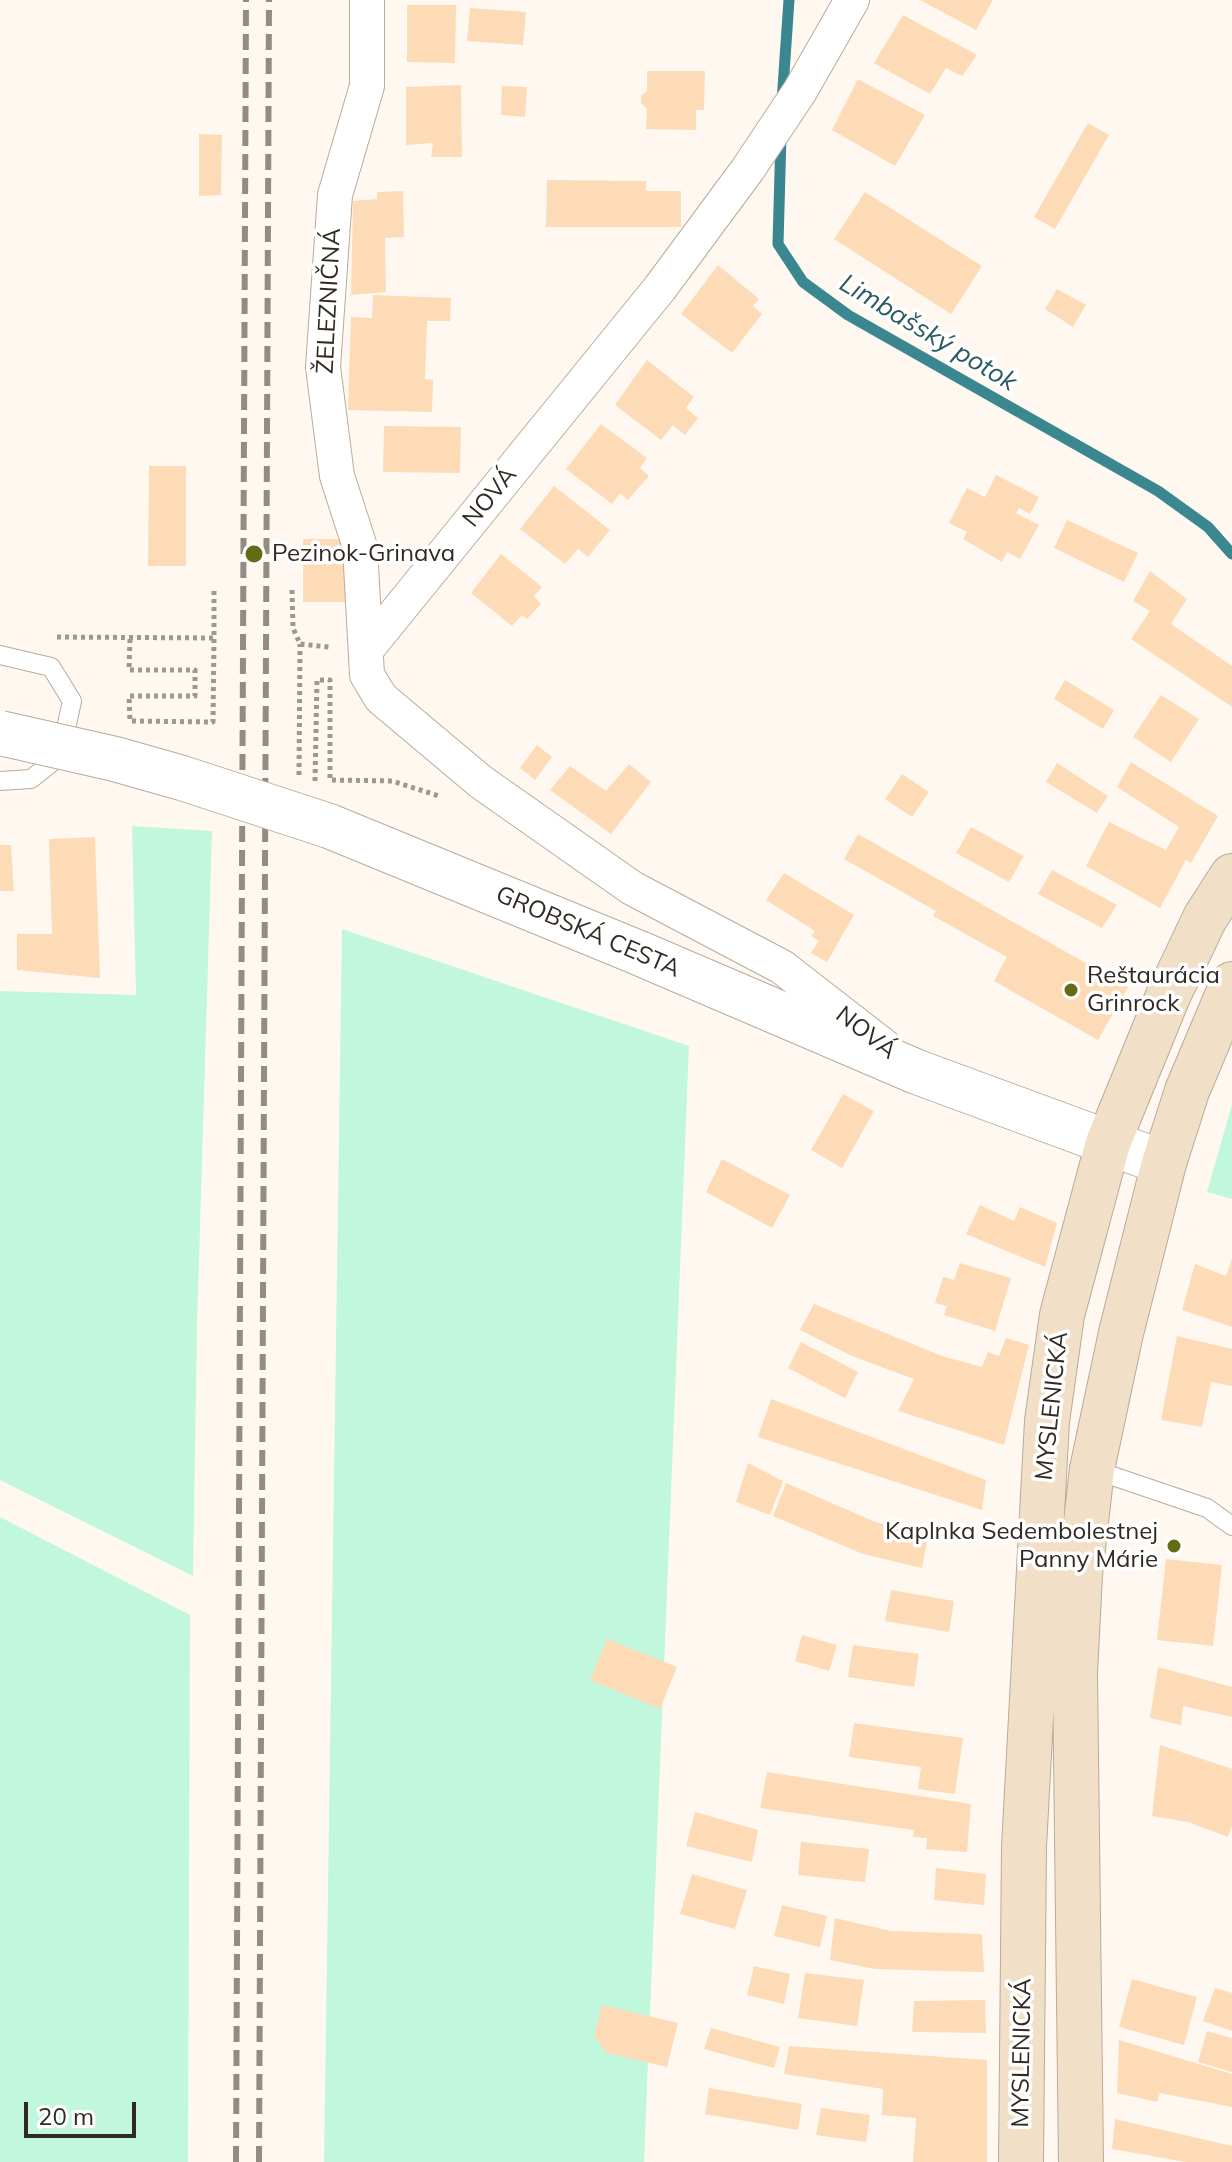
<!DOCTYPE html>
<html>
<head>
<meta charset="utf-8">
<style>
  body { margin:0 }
  #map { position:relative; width:1232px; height:2162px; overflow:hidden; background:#fff8f1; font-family:Mulish,sans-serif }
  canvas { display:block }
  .scale { position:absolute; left:24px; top:2102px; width:112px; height:36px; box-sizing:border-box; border:4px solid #302a23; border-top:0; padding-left:10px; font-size:24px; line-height:28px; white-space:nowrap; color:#302a23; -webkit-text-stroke:6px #fff; paint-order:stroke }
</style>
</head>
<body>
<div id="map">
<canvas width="1232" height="2162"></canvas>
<div class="scale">20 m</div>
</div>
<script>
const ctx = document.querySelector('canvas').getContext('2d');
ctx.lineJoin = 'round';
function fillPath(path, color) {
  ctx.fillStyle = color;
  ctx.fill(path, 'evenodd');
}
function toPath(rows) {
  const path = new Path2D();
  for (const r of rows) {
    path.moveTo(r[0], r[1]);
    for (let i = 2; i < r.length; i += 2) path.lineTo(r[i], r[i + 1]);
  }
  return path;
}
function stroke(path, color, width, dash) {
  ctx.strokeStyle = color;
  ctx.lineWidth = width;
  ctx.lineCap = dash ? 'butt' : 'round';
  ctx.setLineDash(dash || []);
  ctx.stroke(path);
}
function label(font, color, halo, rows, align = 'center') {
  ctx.font = font + ' Mulish,sans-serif';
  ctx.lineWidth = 7;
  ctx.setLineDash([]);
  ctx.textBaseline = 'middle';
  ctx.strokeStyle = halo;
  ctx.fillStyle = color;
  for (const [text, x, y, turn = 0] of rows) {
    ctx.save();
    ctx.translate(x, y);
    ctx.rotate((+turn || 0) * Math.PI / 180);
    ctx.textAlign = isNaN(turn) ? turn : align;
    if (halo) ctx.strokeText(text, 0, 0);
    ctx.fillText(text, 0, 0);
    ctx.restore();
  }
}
const green = toPath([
  [132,826,212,831,197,1326,193,1576,0,1480,0,991,136,995],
  [342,929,689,1046,644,2162,324,2162],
  [1232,1104,1232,1199,1207,1192],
  [0,1517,190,1615,188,2162,0,2162]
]);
const stream = toPath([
  [782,102,789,0],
  [781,136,778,244,803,282,848,315,1158,491,1208,527,1232,554]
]);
const building = toPath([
  [920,0,993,0,976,30],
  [407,5,456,5,455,63,407,62],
  [470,8,526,12,523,45,467,41],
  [903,15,977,55,962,76,946,68,930,94,874,63],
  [647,71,705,71,704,110,696,110,696,130,646,129,647,109,641,103,641,96,647,91],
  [858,79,925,115,895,166,832,130],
  [461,85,462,157,431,157,433,143,406,145,406,87],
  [502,86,527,87,525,117,501,115],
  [1088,123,1109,135,1055,229,1034,217],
  [199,134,222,135,221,195,199,196],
  [547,180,646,181,646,191,681,191,681,227,546,227],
  [403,191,404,237,385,238,386,292,351,295,353,201,377,199,377,192],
  [865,192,982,266,951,314,834,239],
  [718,265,759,299,753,306,762,314,732,353,681,314],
  [1057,289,1086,305,1073,327,1045,309],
  [373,295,451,298,450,321,427,321,425,379,433,380,432,412,348,410,351,317,372,318],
  [647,360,694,397,686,408,698,418,685,435,673,425,661,440,615,405],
  [601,424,647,458,640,468,649,476,628,500,620,493,612,504,566,469],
  [384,426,461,427,460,473,383,472],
  [149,466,186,466,186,566,148,566],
  [996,475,1039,497,1030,514,1019,508,1016,513,1039,525,1020,559,1007,552,1002,562,963,539,967,532,949,523,967,488,985,497],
  [554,486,610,530,588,557,578,549,565,564,520,529],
  [1067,520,1138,553,1124,582,1054,548],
  [303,539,347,539,347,602,303,602],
  [501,554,542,587,534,596,541,604,527,619,522,615,512,626,471,593],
  [1150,571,1187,599,1171,624,1232,666,1232,707,1131,639,1150,611,1133,601],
  [1065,680,1114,710,1103,729,1054,699],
  [1161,695,1199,719,1171,762,1133,737],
  [537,745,552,757,535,780,520,768],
  [1131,762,1218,816,1191,863,1186,860,1160,908,1086,866,1109,822,1166,850,1179,827,1117,787],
  [1057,763,1108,796,1097,813,1046,782],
  [629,764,651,782,611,834,550,790,570,766,606,791],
  [902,774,929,792,912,817,885,799],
  [971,827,1024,856,1009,882,956,853],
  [858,834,1128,987,1098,1040,994,981,1007,957,933,916,936,911,844,859],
  [95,837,100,978,17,970,17,934,52,934,49,839],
  [0,845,11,845,14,891,0,891],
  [1052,870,1117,905,1102,928,1038,894],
  [784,873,854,915,827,962,811,953,819,941,811,936,815,931,766,900],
  [843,1094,874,1111,842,1168,811,1150],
  [722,1159,790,1195,772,1228,706,1192],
  [980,1205,1014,1221,1020,1207,1057,1223,1045,1267,966,1234],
  [1232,1259,1232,1327,1182,1310,1195,1264,1226,1276],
  [960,1263,1011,1278,995,1331,944,1315,947,1306,935,1303,943,1277,954,1280],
  [814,1304,942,1356,982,1367,988,1352,999,1356,1006,1338,1029,1345,1004,1445,898,1411,914,1379,852,1356,800,1330],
  [1177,1336,1232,1349,1232,1386,1211,1382,1202,1427,1161,1420],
  [801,1342,858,1372,845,1398,788,1368],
  [771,1399,986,1480,982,1510,758,1437],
  [748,1463,783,1481,770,1515,736,1502],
  [786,1483,873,1521,928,1537,922,1568,863,1554,773,1516],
  [1166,1559,1222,1565,1213,1646,1157,1640],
  [891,1590,954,1601,949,1632,885,1621],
  [802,1635,837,1645,829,1671,795,1661],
  [607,1639,677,1667,660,1709,590,1680],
  [853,1645,919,1654,914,1687,848,1677],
  [1158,1667,1232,1687,1232,1717,1183,1706,1181,1725,1150,1718],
  [854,1723,963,1738,955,1794,918,1789,921,1767,849,1757],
  [1160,1745,1232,1769,1232,1826,1228,1837,1188,1822,1152,1816],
  [767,1772,971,1804,967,1852,926,1849,927,1838,913,1837,914,1830,760,1808],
  [695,1812,758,1830,752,1862,686,1846],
  [801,1842,869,1849,865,1882,798,1875],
  [936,1868,986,1874,984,1905,934,1900],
  [692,1874,747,1890,735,1929,680,1914],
  [782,1905,827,1916,820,1947,774,1936],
  [835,1918,891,1931,982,1934,984,1972,875,1969,830,1960],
  [754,1966,790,1974,784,2004,747,1995],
  [805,1973,864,1980,857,2026,798,2018],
  [1132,1979,1197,1997,1184,2045,1119,2027],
  [1215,1988,1232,1993,1232,2031,1203,2021],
  [985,2000,986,2033,912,2032,914,2001],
  [602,2005,678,2023,667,2067,607,2053,594,2036],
  [711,2028,780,2047,774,2068,704,2049],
  [1207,2031,1232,2038,1232,2072,1198,2062],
  [1119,2040,1232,2074,1232,2107,1160,2093,1157,2102,1117,2093],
  [789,2046,987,2060,987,2162,913,2162,916,2118,882,2115,883,2089,784,2074],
  [709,2088,802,2104,798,2130,705,2114],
  [821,2108,870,2115,866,2142,816,2135],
  [1115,2119,1232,2146,1232,2162,1186,2162,1112,2149]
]);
const path = toPath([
  [292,590,293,628,300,644,329,647],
  [57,637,214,638,214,588],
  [130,639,129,670,195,670,195,696,129,696,130,721,213,722,214,638],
  [299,775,300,644],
  [315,781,317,680,330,680,330,780,392,781,439,796]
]);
const service = toPath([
  [0,655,51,667,72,701,60,756,31,779,0,781],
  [1092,1469,1207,1508,1232,1526]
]);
const minor = toPath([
  [367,0,367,86,335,195,323,367,337,476,360,547,367,675,381,698,481,782,632,888,782,967,885,1047],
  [366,650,660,288,748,169,800,91,852,0]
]);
const tertiary = toPath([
  [639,953,917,1072,1164,1163]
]);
const secondary = toPath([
  [1021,2162,1024,1847,1047,1421,1062,1315,1108,1143,1168,996,1205,918,1232,876],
  [1081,2162,1075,1673,1080,1575,1092,1469,1121,1333,1164,1163,1187,1091,1232,984]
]);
const rail = toPath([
  [236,2162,246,0],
  [259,2162,269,0]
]);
const tertiaryBridge = toPath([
  [0,733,115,759,182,778,329,826,639,953]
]);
const markers = [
  [254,554,10,"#616c13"],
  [1071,990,8,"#616c13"],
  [1174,1546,8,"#616c13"]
];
const streetNames = [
  ["ŽELEZNIČNÁ",329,301,-87],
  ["NOVÁ",490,497,-51],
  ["GROBSKÁ CESTA",588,932,23],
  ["NOVÁ",866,1033,38],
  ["MYSLENICKÁ",1052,1406,-84],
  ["MYSLENICKÁ",1022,2053,-89]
];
const poiNames = [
  ["Pezinok-Grinava",272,554],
  ["Reštaurácia",1087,976],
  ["Grinrock",1087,1004],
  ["Kaplnka Sedembolestnej",1158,1532,"right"],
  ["Panny Márie",1158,1560,"right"]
];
const waterNames = [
  ["Limbašský potok",928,333,31]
];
fillPath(green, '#c0f7dd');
stroke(stream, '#3b878f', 11);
fillPath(building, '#fddbb7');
stroke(service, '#baaa99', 20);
stroke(minor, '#baaa99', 36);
stroke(tertiary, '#baaa99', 46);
stroke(secondary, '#baaa99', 46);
stroke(path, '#9e9891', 5, [4, 4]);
stroke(service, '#fff', 18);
stroke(minor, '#fff', 34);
stroke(tertiary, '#fff', 44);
stroke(secondary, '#f2dfc8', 44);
stroke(rail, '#938c85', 6, [16, 8]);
stroke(tertiaryBridge, '#baaa99', 46, []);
stroke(tertiaryBridge, '#fff', 44);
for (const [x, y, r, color] of markers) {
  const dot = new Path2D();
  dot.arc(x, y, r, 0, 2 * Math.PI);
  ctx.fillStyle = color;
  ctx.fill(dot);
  stroke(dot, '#fff', 3);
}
label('24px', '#302a23', '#fff', streetNames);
label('24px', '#302a23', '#fff', poiNames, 'left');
label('italic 26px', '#2a595f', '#fff', waterNames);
</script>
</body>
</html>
